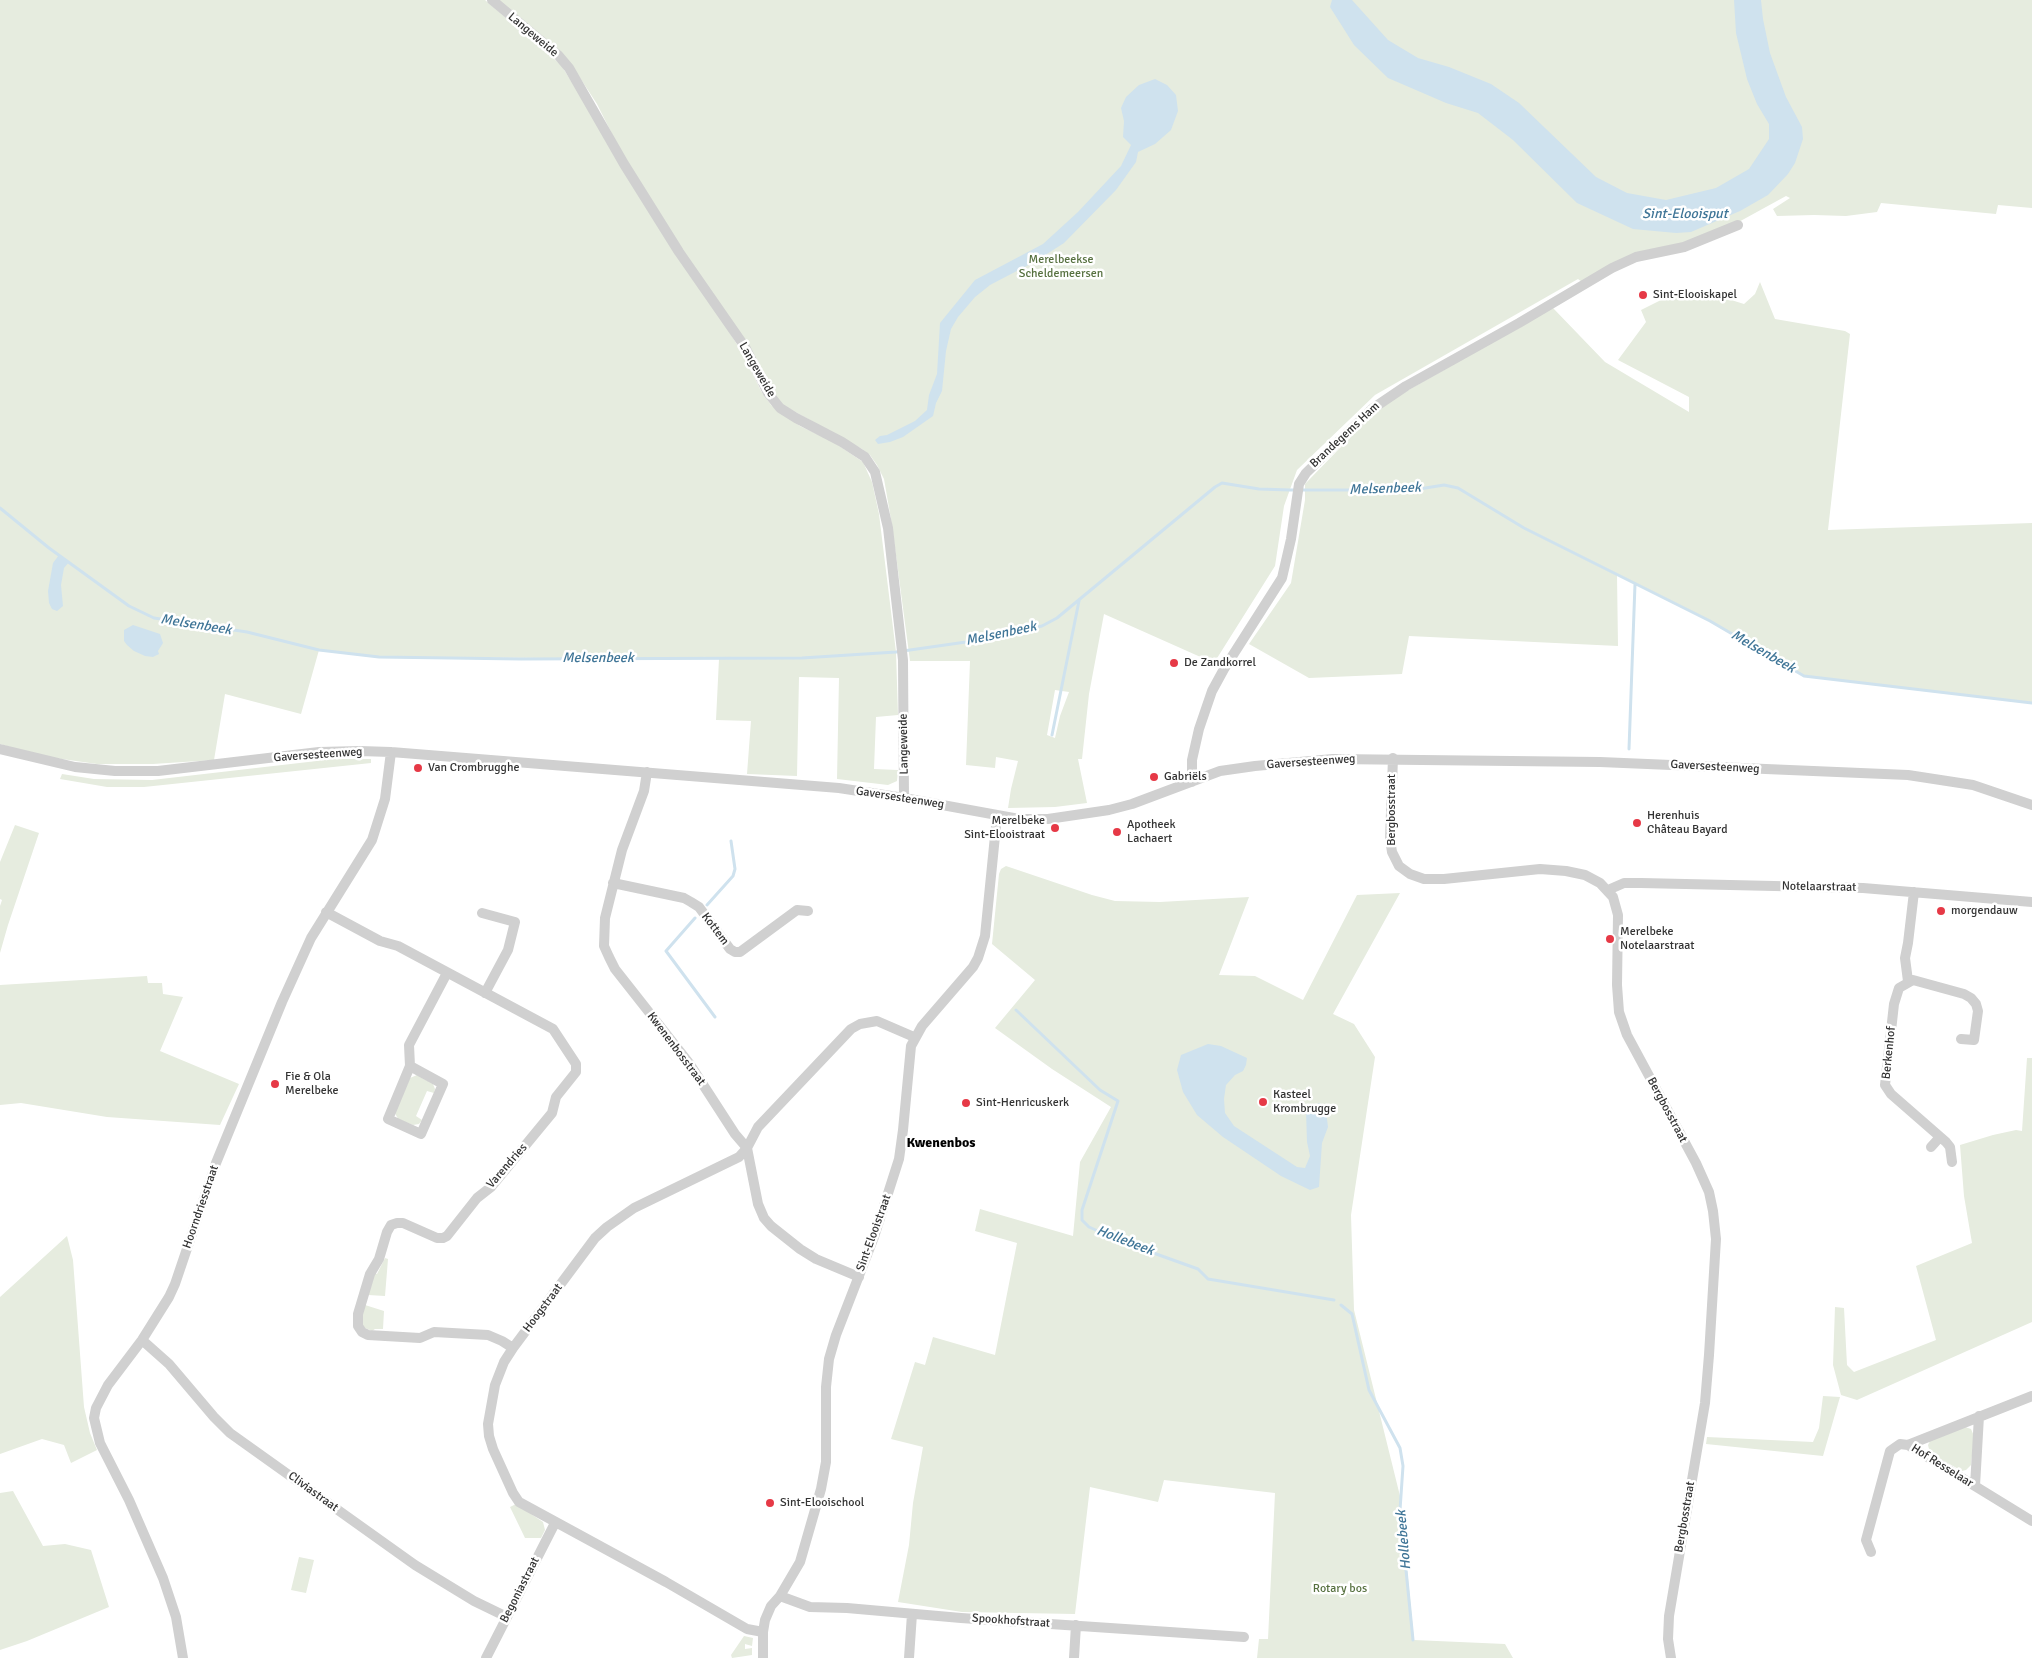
<!DOCTYPE html>
<html>
<head>
<meta charset="utf-8">
<style>
  body { margin:0 }
  canvas { display:block; background:#fff }
</style>
</head>
<body>
<canvas width="2032" height="1658"></canvas>
<script>
const ctx = document.querySelector('canvas').getContext('2d');
ctx.lineJoin = 'round';
function fillPath(path, color) {
  ctx.fillStyle = color;
  ctx.fill(path, 'evenodd');
}
function toPath(rows) {
  const path = new Path2D();
  for (const r of rows) {
    path.moveTo(r[0], r[1]);
    for (let i = 2; i < r.length; i += 2) path.lineTo(r[i], r[i + 1]);
  }
  return path;
}
function stroke(path, color, width, dash) {
  ctx.strokeStyle = color;
  ctx.lineWidth = width;
  ctx.lineCap = dash ? 'butt' : 'round';
  ctx.setLineDash(dash || []);
  ctx.stroke(path);
}
function label(font, color, halo, rows, align = 'center') {
  ctx.font = font + ' Signika,sans-serif';
  ctx.lineWidth = 5;
  ctx.setLineDash([]);
  ctx.textBaseline = 'middle';
  ctx.strokeStyle = halo;
  ctx.fillStyle = color;
  for (const [text, x, y, turn = 0] of rows) {
    ctx.save();
    ctx.translate(x, y);
    ctx.rotate((+turn || 0) * Math.PI / 180);
    ctx.textAlign = isNaN(turn) ? turn : align;
    if (halo) ctx.strokeText(text, 0, 0);
    ctx.fillText(text, 0, 0);
    ctx.restore();
  }
}
const green = toPath([
  [0,0,485,0,544,50,561,65,743,354,761,391,771,405,800,426,835,443,863,462,872,482,879,514,896,652,898,715,876,717,874,769,898,770,897,781,888,785,837,779,839,678,799,677,797,776,747,774,751,721,716,720,719,659,379,657,319,650,301,714,225,694,214,760,153,764,97,764,41,756,0,744],
  [496,0,2032,0,2032,208,1998,205,1996,214,1881,203,1877,212,1846,216,1814,215,1777,216,1773,209,1790,198,1786,196,1735,224,1582,282,1578,279,1375,395,1297,470,1284,506,1275,566,1214,663,1104,614,1089,694,1082,759,1078,759,1087,803,1055,807,1008,808,1011,789,1018,761,996,757,995,768,966,765,970,661,910,661,892,525,884,479,877,465,870,455,862,449,783,405,776,398,626,162,597,104,571,64],
  [1055,690,1069,692,1060,716,1055,738,1047,735],
  [1760,282,1775,319,1845,331,1850,334,1828,530,2032,523,2032,703,1804,676,1710,621,1617,575,1618,646,1409,636,1402,674,1309,678,1249,644,1291,583,1305,500,1305,484,1366,421,1379,409,1405,392,1553,308,1605,362,1689,412,1689,397,1618,360,1646,322,1641,310,1679,291,1700,296,1712,294,1744,304,1755,294],
  [334,759,371,759,371,763,144,787,107,787,60,779,62,774,94,779,152,780],
  [15,825,39,833,8,925,0,953,0,906,2,900,0,899,0,862],
  [1006,866,1092,895,1115,901,1160,902,1249,897,1219,975,1255,976,1303,1000,1357,895,1400,893,1333,1014,1354,1024,1375,1057,1351,1215,1354,1310,1400,1496,1414,1640,1505,1644,1513,1658,1257,1658,1259,1639,1268,1639,1275,1493,1164,1480,1158,1502,1090,1487,1075,1614,962,1612,898,1602,909,1545,913,1503,923,1447,891,1439,915,1362,925,1365,933,1337,995,1355,1017,1243,975,1231,980,1209,1073,1236,1080,1162,1111,1107,1052,1069,995,1028,1035,980,992,944,999,874,1001,869],
  [147,976,148,983,162,983,163,994,183,997,160,1051,239,1084,220,1125,107,1117,21,1103,0,1105,0,985],
  [2027,1058,2032,1058,2032,1322,1857,1400,1841,1395,1833,1365,1835,1307,1844,1308,1847,1365,1854,1372,1936,1340,1916,1266,1972,1243,1964,1196,1960,1145,1993,1135,2016,1130,2022,1131],
  [417,1075,433,1084,435,1089,434,1093,427,1091,416,1116,422,1120,419,1124,413,1125,398,1119,395,1113,410,1078],
  [67,1236,73,1260,84,1407,90,1433,97,1450,71,1463,64,1445,42,1439,0,1454,0,1297],
  [385,1258,388,1259,385,1296,368,1295,374,1273,377,1274],
  [365,1305,384,1311,383,1329,375,1329,372,1331,363,1327,361,1318],
  [1823,1396,1840,1397,1823,1456,1706,1444,1707,1437,1813,1442,1819,1428],
  [1965,1427,1971,1429,1974,1436,1971,1465,1966,1470,1962,1471,1933,1455,1929,1449,1928,1445,1930,1441],
  [13,1491,43,1546,65,1544,91,1550,109,1607,27,1641,0,1650,0,1493],
  [516,1504,543,1522,545,1530,541,1538,525,1538,510,1507],
  [299,1557,314,1560,306,1593,291,1590],
  [744,1636,753,1638,752,1646,745,1644,745,1649,752,1648,752,1655,732,1658,731,1655]
]);
const water = toPath([
  [1332,0,1352,0,1388,40,1418,58,1449,67,1491,84,1519,103,1596,177,1627,193,1666,200,1716,188,1749,169,1769,139,1769,124,1757,104,1747,79,1736,33,1734,0,1761,0,1763,19,1770,53,1786,97,1802,127,1803,139,1795,163,1788,174,1768,195,1740,211,1691,232,1676,233,1633,229,1577,203,1513,140,1478,113,1446,103,1388,78,1354,45,1330,7],
  [1155,79,1167,85,1176,95,1178,111,1171,130,1155,144,1138,152,1136,162,1116,190,1064,243,1036,261,990,285,975,297,958,317,951,329,946,351,942,391,936,403,933,416,903,437,890,442,878,444,875,440,880,436,887,435,915,421,927,410,929,395,937,374,940,323,975,280,1043,244,1078,212,1121,166,1131,145,1123,137,1124,121,1121,108,1126,97,1139,85],
  [59,555,69,562,64,568,61,585,63,606,57,611,52,609,49,603,48,591,53,563],
  [133,625,160,634,163,643,158,651,159,654,153,657,145,656,134,651,127,645,124,641,124,630],
  [1208,1044,1221,1046,1247,1058,1246,1065,1243,1071,1235,1075,1226,1085,1224,1099,1225,1113,1234,1126,1297,1167,1305,1168,1310,1156,1307,1142,1306,1111,1309,1106,1320,1103,1326,1110,1328,1127,1322,1143,1319,1187,1310,1190,1281,1176,1223,1137,1197,1115,1183,1092,1177,1070,1181,1055]
]);
const stream = toPath([
  [0,508,49,548,129,606,154,618,247,632,319,650,379,657,521,659,802,658,896,652,966,642,1042,626,1057,618,1215,487,1222,483,1259,489,1290,490,1413,490,1444,485,1458,488,1524,528,1710,621,1804,676,2032,703],
  [1052,735,1079,601],
  [1629,749,1635,584],
  [707,905,733,876,735,869,731,841],
  [695,918,666,951,715,1017],
  [1016,1010,1100,1090,1118,1101,1082,1210,1082,1220,1089,1227,1120,1241,1198,1269,1208,1279,1334,1300],
  [1341,1305,1352,1314,1369,1390,1400,1448,1403,1466,1400,1510,1413,1640]
]);
const minor = toPath([
  [492,0,558,55,569,68,624,164,679,252,745,347,768,393,780,408,796,418,842,442,865,457,875,472,888,528,903,660,904,798],
  [0,749,75,767,115,771,158,771,319,752,360,751,391,752,839,788,904,798,1019,819,1048,819,1109,810,1132,804,1220,771,1255,766,1333,759,1600,762,1908,775,1973,785,2032,805],
  [1393,758,1390,839,1392,852,1399,866,1410,874,1424,879,1444,879,1540,869,1566,871,1585,875,1600,883,1613,897,1618,915,1617,985,1619,1012,1627,1035,1696,1163,1709,1192,1713,1211,1716,1239,1709,1355,1705,1403,1669,1616,1668,1639,1671,1658],
  [647,772,644,791,622,850,605,918,604,946,609,957,615,969,689,1063,735,1134,747,1148,758,1204,764,1218,771,1226,800,1249,816,1259,859,1277],
  [1192,782,1192,760,1199,729,1212,691,1224,669,1282,578,1291,539,1299,484,1306,473,1372,409,1406,386,1519,323,1612,268,1636,257,1684,247,1738,225],
  [613,883,684,898,691,902,699,907,730,949,735,952,740,952,797,910,808,911],
  [1608,890,1624,883,1641,883,1863,888,2032,902],
  [326,912,380,941,398,946,553,1029,576,1064,576,1072,556,1097,552,1113,491,1187,477,1198,447,1236,443,1238,437,1238,403,1223,397,1223,391,1225,387,1232,379,1259,370,1274,358,1314,358,1326,362,1332,368,1335,420,1338,434,1332,488,1335,502,1341,513,1348],
  [482,913,515,922,508,950,485,993],
  [1908,981,1905,958,1908,943,1914,892],
  [410,1066,443,1084,421,1134,388,1119,410,1066,409,1045,447,973],
  [1931,1147,1940,1137],
  [1952,1162,1950,1147,1946,1142,1891,1094,1885,1085,1894,1004,1899,988,1913,980,1964,994,1971,998,1976,1004,1978,1011,1974,1040,1961,1039],
  [142,1340,169,1364,214,1417,230,1433,415,1565,474,1601,507,1617],
  [1908,1445,2032,1396],
  [1975,1486,1979,1416],
  [1871,1552,1866,1540,1890,1451,1900,1444,1908,1445,2032,1521],
  [780,1596,810,1607,847,1608,961,1618,1244,1637],
  [763,1632,747,1629,666,1582,519,1502,513,1493,493,1449,489,1436,488,1424,495,1385,504,1362,513,1348,595,1238,607,1227,634,1208,739,1157,747,1148,758,1127,851,1029,860,1024,877,1021,914,1037],
  [183,1658,176,1617,163,1578,129,1500,100,1443,94,1418,96,1408,108,1385,142,1340,169,1297,175,1284,216,1163,282,1002,311,938,372,840,385,799,391,752],
  [486,1658,555,1523],
  [763,1658,763,1632,765,1620,771,1606,780,1596,800,1562,821,1489,826,1462,826,1387,829,1359,836,1335,874,1237,899,1159,903,1130,911,1046,922,1026,973,967,978,958,985,936,997,816],
  [909,1658,912,1614],
  [1074,1658,1076,1625]
]);
const markers = [
  [1643,295,5,"#e63946"],
  [1174,663,5,"#e63946"],
  [418,768,5,"#e63946"],
  [1154,777,5,"#e63946"],
  [1637,823,5,"#e63946"],
  [1055,828,5,"#e63946"],
  [1117,832,5,"#e63946"],
  [1941,911,5,"#e63946"],
  [1610,939,5,"#e63946"],
  [275,1084,5,"#e63946"],
  [1263,1102,5,"#e63946"],
  [966,1103,5,"#e63946"],
  [770,1503,5,"#e63946"]
];
const streetNames = [
  ["Langeweide",533,35,40],
  ["Langeweide",757,370,60],
  ["Brandegems Ham",1345,435,-43],
  ["Langeweide",904,744,-91],
  ["Gaversesteenweg",318,755,-4],
  ["Gaversesteenweg",1311,762,-4],
  ["Gaversesteenweg",1715,767,3],
  ["Gaversesteenweg",900,798,9],
  ["Bergbosstraat",1392,810,-90],
  ["Notelaarstraat",1819,887,1],
  ["Kottem",715,929,53],
  ["Kwenenbosstraat",676,1049,53],
  ["Berkenhof",1889,1053,-84],
  ["Bergbosstraat",1667,1110,62],
  ["Varendries",507,1166,-49],
  ["Hoorndriesstraat",201,1207,-71],
  ["Sint-Elooistraat",874,1233,-70],
  ["Hoogstraat",543,1308,-53],
  ["Hof Resselaar",1942,1466,32],
  ["Cliviastraat",313,1492,36],
  ["Bergbosstraat",1685,1517,-80],
  ["Begoniastraat",520,1590,-63],
  ["Spookhofstraat",1011,1621,4]
];
const parkNames = [
  ["Merelbeekse",1061,260],
  ["Scheldemeersen",1061,274],
  ["Rotary bos",1340,1589]
];
const poiNames = [
  ["Sint-Elooiskapel",1653,295],
  ["De Zandkorrel",1184,663],
  ["Van Crombrugghe",428,768],
  ["Gabriëls",1164,777],
  ["Herenhuis",1647,816],
  ["Château Bayard",1647,830],
  ["Merelbeke",1045,821,"right"],
  ["Sint-Elooistraat",1045,835,"right"],
  ["Apotheek",1127,825],
  ["Lachaert",1127,839],
  ["morgendauw",1951,911],
  ["Merelbeke",1620,932],
  ["Notelaarstraat",1620,946],
  ["Fie & Ola",285,1077],
  ["Merelbeke",285,1091],
  ["Kasteel",1273,1095],
  ["Krombrugge",1273,1109],
  ["Sint-Henricuskerk",976,1103],
  ["Sint-Elooischool",780,1503]
];
const waterNames = [
  ["Sint-Elooisput",1685,214],
  ["Melsenbeek",1385,489,-2],
  ["Melsenbeek",196,625,9],
  ["Melsenbeek",1001,634,-12],
  ["Melsenbeek",1763,652,30],
  ["Melsenbeek",598,658],
  ["Hollebeek",1125,1241,21],
  ["Hollebeek",1404,1540,-95]
];
const neighbourhoodNames = [
  ["Kwenenbos",941,1143]
];
fillPath(green, '#e6ecdf');
fillPath(water, '#cfe2ee');
stroke(stream, '#cfe2ee', 3);
stroke(minor, '#d0d0d0', 10);
for (const [x, y, r, color] of markers) {
  const dot = new Path2D();
  dot.arc(x, y, r, 0, 2 * Math.PI);
  ctx.fillStyle = color;
  ctx.fill(dot);
  stroke(dot, '#fff', 2);
}
label('12px', '#333', '#fff', streetNames);
label('12px', '#56703f', '#fff', parkNames);
label('12px', '#333', '#fff', poiNames, 'left');
label('italic 14px', '#3f7597', '#fff', waterNames);
label('bold 14px', '#000', '#fff', neighbourhoodNames);
</script>
</body>
</html>
